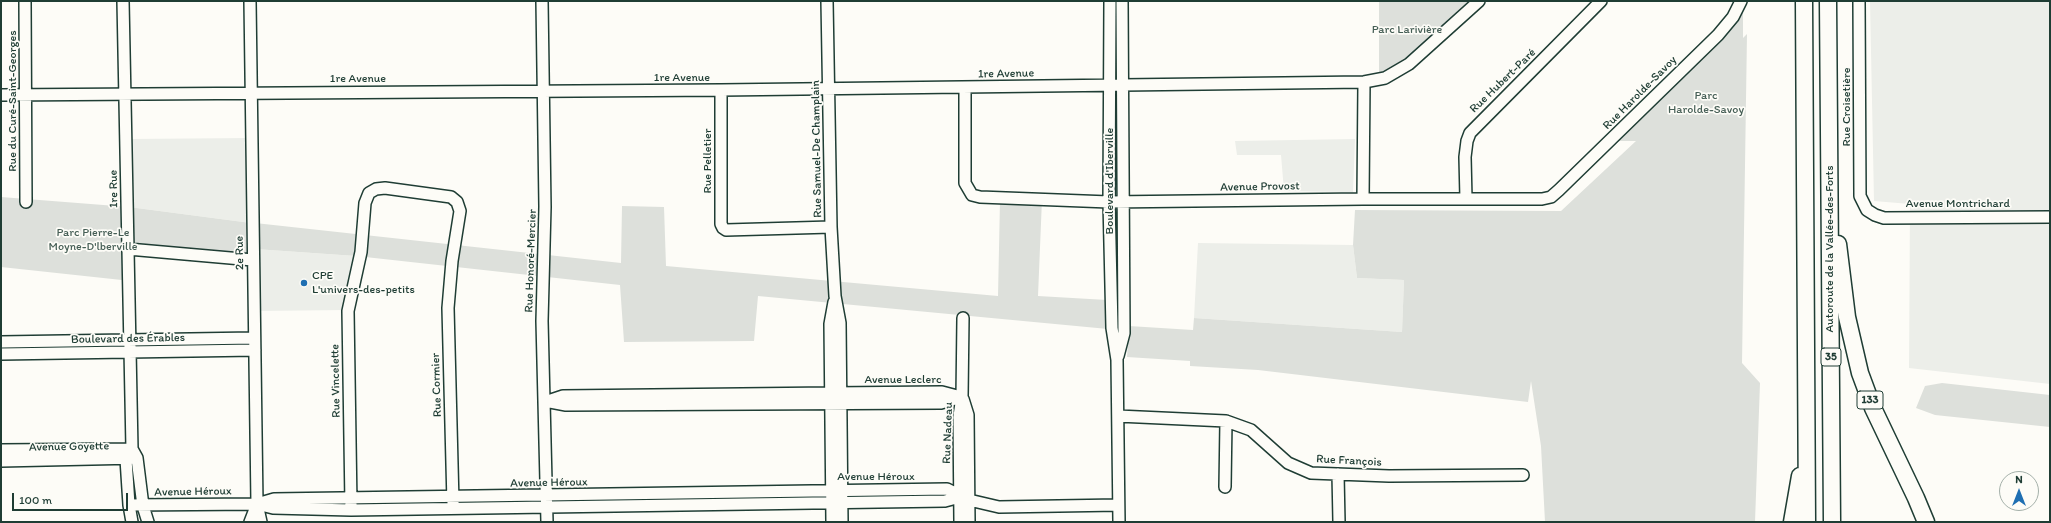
<!DOCTYPE html>
<html>
<head>
<meta charset="utf-8">
<style>
  body { margin:0 }
  #map { position:relative; width:2051px; height:523px; overflow:hidden; background:#fdfcf7; font-family:Itim,sans-serif }
  canvas { display:block }
  .frame { position:absolute; inset:0; border:2px solid #1f3d34; pointer-events:none }
  .north { position:absolute; left:1999px; top:471px; width:40px; height:40px; box-sizing:border-box; background:#fdfcf7; border:1px solid #a4b0a9; border-radius:50%; rotate:0deg; font-size:11px; font-weight:700; line-height:16px; text-align:center; color:#1f3d34 }
  .north::after { content:''; display:block; margin:auto; width:14px; height:18px; background:#1f6fb2; clip-path:polygon(50% 0,100% 100%,50% 72%,0 100%) }
  .scale { position:absolute; left:12px; top:493px; width:116px; height:18px; box-sizing:border-box; border:2px solid #1f3d34; border-top:0; padding-left:5px; font-size:12px; line-height:14px; white-space:nowrap; color:#1f3d34; -webkit-text-stroke:3px #fdfcf7; paint-order:stroke }
</style>
</head>
<body>
<div id="map">
<canvas width="2051" height="523"></canvas>
<div class="frame"></div>
<div class="north">N</div>
<div class="scale">100 m</div>
</div>
<script>
const ctx = document.querySelector('canvas').getContext('2d');
ctx.lineJoin = 'round';
function fillPath(path, color) {
  ctx.fillStyle = color;
  ctx.fill(path, 'evenodd');
}
function toPath(rows) {
  const path = new Path2D();
  for (const r of rows) {
    path.moveTo(r[0], r[1]);
    for (let i = 2; i < r.length; i += 2) path.lineTo(r[i], r[i + 1]);
  }
  return path;
}
function stroke(path, color, width, dash) {
  ctx.strokeStyle = color;
  ctx.lineWidth = width;
  ctx.lineCap = dash ? 'butt' : 'round';
  ctx.setLineDash(dash || []);
  ctx.stroke(path);
}
function label(font, color, halo, rows, align = 'center') {
  ctx.font = font + ' Itim,sans-serif';
  ctx.lineWidth = 3.5;
  ctx.setLineDash([]);
  ctx.textBaseline = 'middle';
  ctx.strokeStyle = halo;
  ctx.fillStyle = color;
  for (const [text, x, y, turn = 0] of rows) {
    ctx.save();
    ctx.translate(x, y);
    ctx.rotate((+turn || 0) * Math.PI / 180);
    ctx.textAlign = isNaN(turn) ? turn : align;
    if (halo) ctx.strokeText(text, 0, 0);
    ctx.fillText(text, 0, 0);
    ctx.restore();
  }
}
const built = toPath([
  [1870,1,2050,1,2050,384,1909,368,1910,204,1874,201],
  [249,138,251,223,129,207,129,139],
  [1355,139,1353,192,1284,191,1281,155,1237,155,1235,141],
  [1198,243,1353,245,1357,278,1404,280,1402,332,1194,318],
  [255,249,356,256,346,310,257,311]
]);
const green = toPath([
  [1379,1,1479,1,1379,83],
  [1743,10,1743,38,1747,34,1742,363,1760,383,1755,522,1545,522,1541,446,1531,381,1528,402,1258,370,1190,366,1190,361,1127,357,1129,326,1193,330,1194,318,1402,332,1404,280,1357,278,1353,245,1355,210,1561,211,1636,141,1619,141],
  [1,197,129,207,251,223,252,256,128,249,131,281,1,267],
  [1042,199,1038,296,1107,300,1108,329,758,296,754,341,624,342,620,285,356,256,255,249,255,223,621,263,622,206,664,207,666,266,998,296,1000,201],
  [1942,383,2050,395,2050,427,1935,415,1916,408,1925,386]
]);
const minor = toPath([
  [25,1,26,202],
  [123,1,132,449,137,458,143,506,148,522],
  [250,1,257,504,261,522],
  [542,1,545,207,542,321,547,522],
  [827,1,831,227,835,296,840,323,842,522],
  [1110,1,1109,202,1112,328,1117,360,1119,522],
  [1859,1,1860,196,1867,210,1875,215,1884,218,2050,217],
  [965,88,965,183,972,195,980,197,1109,202,1363,199,1542,199,1551,197,1559,190,1718,35,1733,17,1741,1],
  [721,90,721,224,723,228,726,230,831,227],
  [1,95,721,90,1364,82,1385,78,1409,64,1479,1],
  [1363,199,1364,82],
  [1466,199,1465,157,1467,141,1470,133,1601,1],
  [128,249,253,260],
  [1,342,254,338],
  [1,354,255,350],
  [1118,356,1124,333,1122,1],
  [963,399,968,415,969,522],
  [545,401,566,405,941,403,962,397],
  [548,401,563,396,831,393,942,392,961,397],
  [1118,416,1226,421,1251,430,1288,463,1311,473,1389,476,1523,475],
  [1,450,132,449],
  [129,453,126,459,129,505,132,522],
  [1,461,137,458],
  [1338,474,1339,522],
  [1225,487,1226,421],
  [257,504,274,499,947,489,969,500,999,507,1118,505],
  [129,505,257,504,273,508,351,510,945,501,960,497],
  [351,505,348,311,361,252,365,203,369,193,376,189,385,188,451,197,457,202,460,211,452,261,448,308,453,503],
  [250,522,257,504],
  [832,522,830,324,834,302],
  [960,522,959,416,962,397,963,318]
]);
const highway = toPath([
  [1804,1,1807,522],
  [1828,1,1832,522],
  [1838,244,1847,317,1860,373,1873,408,1916,498,1926,522],
  [1792,522,1800,476]
]);
const markers = [
  [304,283,4,"#1f6fb2"]
];
const shields = [
  [1831,357,20],
  [1870,400,26]
];
const shieldNames = [
  ["35",1831,357],
  ["133",1870,400]
];
const parkNames = [
  ["Parc Larivière",1407,30],
  ["Parc",1706,96],
  ["Harolde-Savoy",1706,110],
  ["Parc Pierre-Le",93,233],
  ["Moyne-D'lberville",93,247]
];
const streetNames = [
  ["1re Avenue",1006,74,-1],
  ["1re Avenue",682,78],
  ["1re Avenue",358,79],
  ["Rue Hubert-Paré",1503,81,-44],
  ["Rue Harolde-Savoy",1640,93,-45],
  ["Rue du Curé-Saint-Georges",13,101,-90],
  ["Rue Croisetière",1847,107,-90],
  ["Rue Samuel-De Champlain",817,149,-91],
  ["Rue Pelletier",708,161,-90],
  ["Boulevard d'Iberville",1110,181,-90],
  ["Avenue Provost",1260,187,-1],
  ["1re Rue",114,189,-91],
  ["Avenue Montrichard",1958,204],
  ["Autoroute de la Vallée-des-Forts",1830,249,-90],
  ["2e Rue",240,253,-91],
  ["Rue Honoré-Mercier",531,261,-88],
  ["Boulevard des Érables",128,339,-1],
  ["Avenue Leclerc",903,380],
  ["Rue Vincelette",336,381,-91],
  ["Rue Cormier",437,385,-92],
  ["Rue Nadeau",948,433,-88],
  ["Avenue Goyette",69,447,-1],
  ["Rue François",1349,461,3],
  ["Avenue Héroux",876,477],
  ["Avenue Héroux",549,483,-1],
  ["Avenue Héroux",193,492,-1]
];
const poiNames = [
  ["CPE",312,276],
  ["L'univers-des-petits",312,290]
];
fillPath(built, '#eceee9');
fillPath(green, '#dde0db');
stroke(minor, '#1f3d34', 14);
stroke(highway, '#1f3d34', 19);
stroke(minor, '#fdfcf7', 11);
stroke(highway, '#fdfcf7', 16);
for (const [x, y, r, color] of markers) {
  const dot = new Path2D();
  dot.arc(x, y, r, 0, 2 * Math.PI);
  ctx.fillStyle = color;
  ctx.fill(dot);
  stroke(dot, '#fdfcf7', 1.5);
}
for (const [x, y, w] of shields) {
  const box = new Path2D();
  box.roundRect(x - w / 2, y - 9, w, 18, 3);
  ctx.fillStyle = '#fdfcf7';
  ctx.fill(box);
  stroke(box, '#1f3d34', 1);
}
label('bold 11px', '#1f3d34', null, shieldNames);
label('12px', '#455e55', '#fdfcf7', parkNames);
label('12px', '#1f3d34', '#fdfcf7', streetNames);
label('12px', '#1f3d34', '#fdfcf7', poiNames, 'left');
</script>
</body>
</html>
